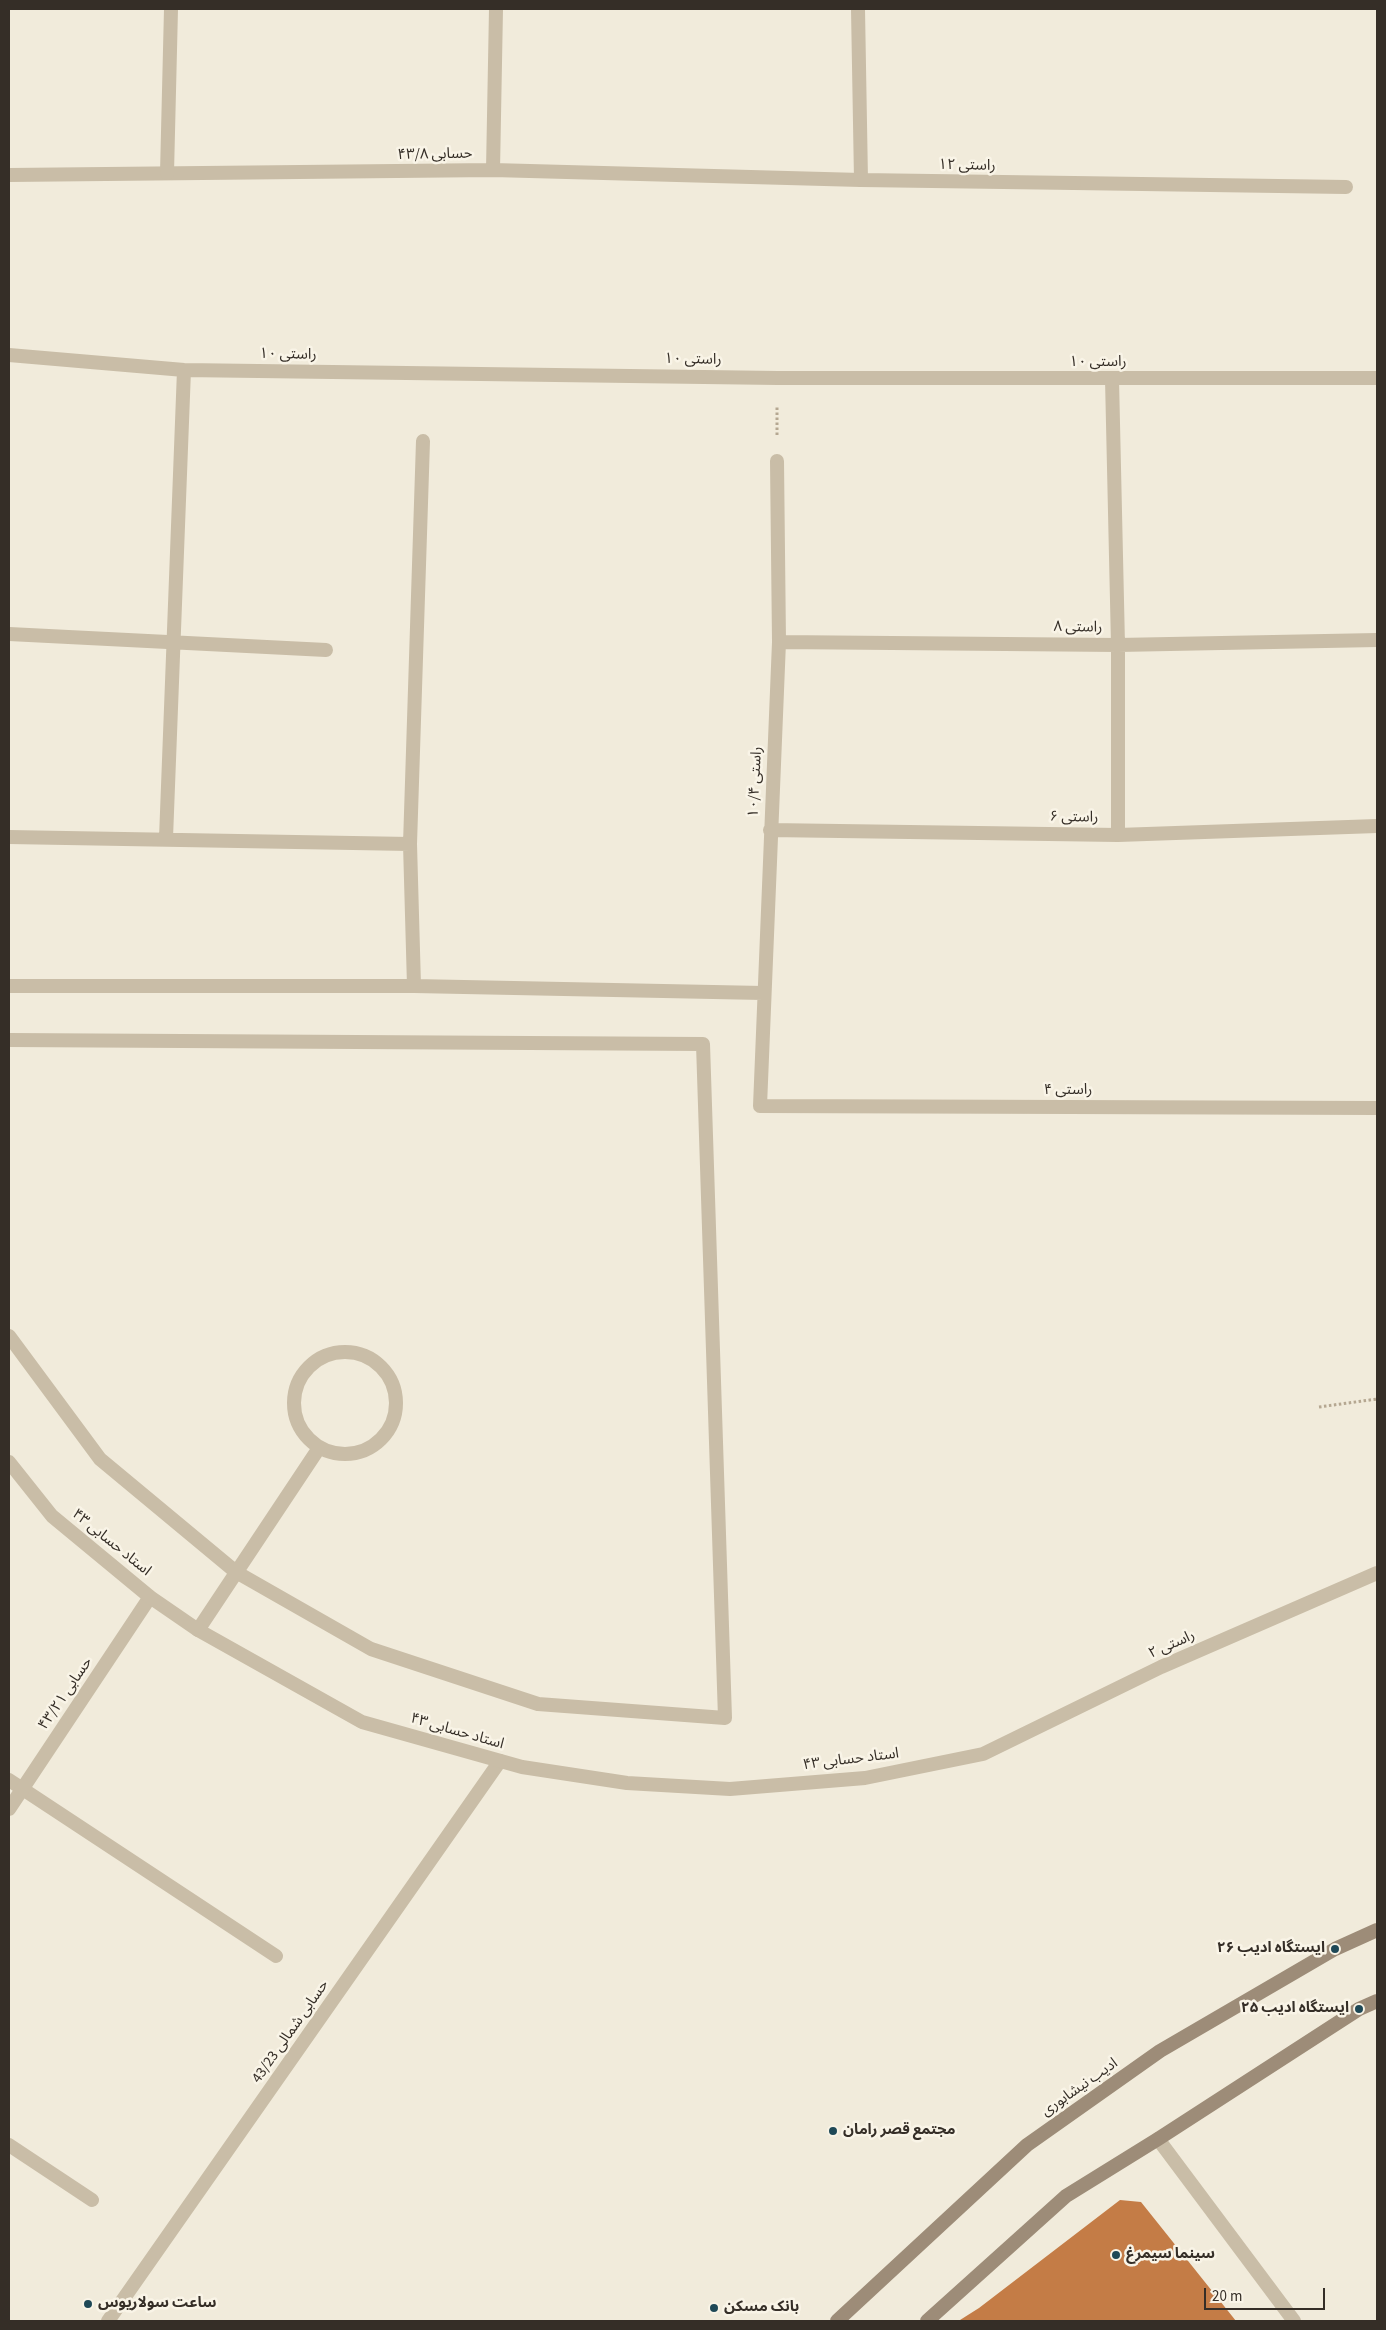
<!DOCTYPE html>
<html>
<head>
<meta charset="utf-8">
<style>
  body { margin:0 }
  #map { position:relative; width:1386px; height:2330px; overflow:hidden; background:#f1ebdb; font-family:"Source Sans 3",sans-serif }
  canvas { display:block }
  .frame { position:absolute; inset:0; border:10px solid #352e27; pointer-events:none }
  .scale { position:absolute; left:1204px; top:2288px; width:121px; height:22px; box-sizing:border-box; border:2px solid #352e27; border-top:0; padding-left:6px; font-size:15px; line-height:18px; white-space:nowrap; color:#352e27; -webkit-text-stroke:4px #f9f4e7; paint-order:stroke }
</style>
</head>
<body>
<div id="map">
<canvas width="1386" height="2330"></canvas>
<div class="frame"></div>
<div class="scale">20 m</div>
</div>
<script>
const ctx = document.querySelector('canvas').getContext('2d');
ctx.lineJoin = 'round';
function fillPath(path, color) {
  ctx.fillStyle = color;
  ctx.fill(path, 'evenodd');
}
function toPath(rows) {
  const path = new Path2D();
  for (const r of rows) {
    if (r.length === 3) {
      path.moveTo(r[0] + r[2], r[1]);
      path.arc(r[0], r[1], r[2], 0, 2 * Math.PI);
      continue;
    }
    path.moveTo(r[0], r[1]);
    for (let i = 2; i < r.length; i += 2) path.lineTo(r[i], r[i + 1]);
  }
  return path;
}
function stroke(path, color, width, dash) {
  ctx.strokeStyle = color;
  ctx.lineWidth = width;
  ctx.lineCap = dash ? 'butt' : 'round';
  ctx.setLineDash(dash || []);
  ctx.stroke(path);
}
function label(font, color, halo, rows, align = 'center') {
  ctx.font = font + ' "Source Sans 3","Noto Sans Arabic",sans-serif';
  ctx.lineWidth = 5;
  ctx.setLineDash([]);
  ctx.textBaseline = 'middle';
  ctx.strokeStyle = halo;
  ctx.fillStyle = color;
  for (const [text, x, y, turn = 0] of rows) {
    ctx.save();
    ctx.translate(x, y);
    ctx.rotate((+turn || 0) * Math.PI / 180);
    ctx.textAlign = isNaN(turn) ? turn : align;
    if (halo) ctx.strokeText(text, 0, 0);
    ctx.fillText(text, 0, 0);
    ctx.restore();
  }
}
const building = toPath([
  [1120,2200,1141,2202,1236,2321,960,2320,979,2308]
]);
const path = toPath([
  [777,435,777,406],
  [1319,1407,1377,1399]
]);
const service = toPath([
  [493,170,496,9],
  [9,175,493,170,861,180],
  [1074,183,1346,187],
  [9,1780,276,1956],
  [1158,2139,1294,2321]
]);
const minor = toPath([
  [858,9,861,180,1074,183],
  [167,173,171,9],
  [9,355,184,370,778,378,1377,378],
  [1112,379,1118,645,1118,835],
  [777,461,779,642,760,1106,1377,1108],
  [9,634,326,650],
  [779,642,1118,645,1377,640],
  [770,830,1118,835,1377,826],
  [9,837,410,844],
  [166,838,184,370],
  [9,986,414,986,763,993],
  [414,986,410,844,423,441],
  [9,1040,703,1044,725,1718,538,1704,371,1649,236,1572,100,1459,9,1336],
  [345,1403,51],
  [198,1630,319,1448],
  [9,1809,150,1597],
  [9,2145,92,2200],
  [108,2321,500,1761]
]);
const tertiary = toPath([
  [9,1462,52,1516,150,1597,198,1630,362,1722,522,1767,627,1783,730,1789,865,1778,983,1754,1161,1667,1377,1573]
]);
const secondary = toPath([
  [837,2321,1027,2145,1160,2051,1335,1949,1377,1930],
  [927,2321,1066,2196,1158,2139,1359,2009,1377,2001]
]);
const markers = [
  [1335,1949,5,"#1e4856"],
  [1359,2009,5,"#1e4856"],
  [833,2131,5,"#1e4856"],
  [1116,2255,5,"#1e4856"],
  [88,2304,5,"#1e4856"],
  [714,2308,5,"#1e4856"]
];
const streetNames = [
  ["حسابی ۴۳/۸",435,155,-1],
  ["راستی ۱۲",967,166,1],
  ["راستی ۱۰",288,355,1],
  ["راستی ۱۰",693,360,1],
  ["راستی ۱۰",1098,363],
  ["راستی ۸",1078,628,1],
  ["راستی ۱۰/۴",756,782,-87],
  ["راستی ۶",1074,818,1],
  ["راستی ۴",1068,1091],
  ["استاد حسابی ۴۳",111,1543,39],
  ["راستی ۲",1172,1645,-24],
  ["حسابی ۴۳/۲۱",66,1694,-56],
  ["استاد حسابی ۴۳",457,1732,16],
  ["استاد حسابی ۴۳",851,1760,-7],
  ["حسابی شمالی 43/23",291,2032,-55],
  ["ادیب نیشابوری",1080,2088,-35]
];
const poiNames = [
  ["ایستگاه ادیب ۲۶",1325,1949,"right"],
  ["ایستگاه ادیب ۲۵",1349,2009,"right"],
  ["مجتمع قصر رامان",843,2131],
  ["سینما سیمرغ",1126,2255],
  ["ساعت سولاریوس",98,2304],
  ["بانک مسکن",724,2308]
];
fillPath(building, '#c47c46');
stroke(path, '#b5a791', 3, [2.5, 2.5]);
stroke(service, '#c9bda7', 14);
stroke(minor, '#c9bda7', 14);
stroke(tertiary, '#c9bda7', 14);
stroke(secondary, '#9d8c78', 14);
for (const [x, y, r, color] of markers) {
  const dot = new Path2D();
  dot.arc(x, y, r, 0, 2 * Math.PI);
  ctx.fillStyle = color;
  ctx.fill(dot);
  stroke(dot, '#f9f4e7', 2);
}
label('15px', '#352e27', '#f9f4e7', streetNames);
label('bold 15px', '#352e27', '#f9f4e7', poiNames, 'left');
</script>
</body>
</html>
